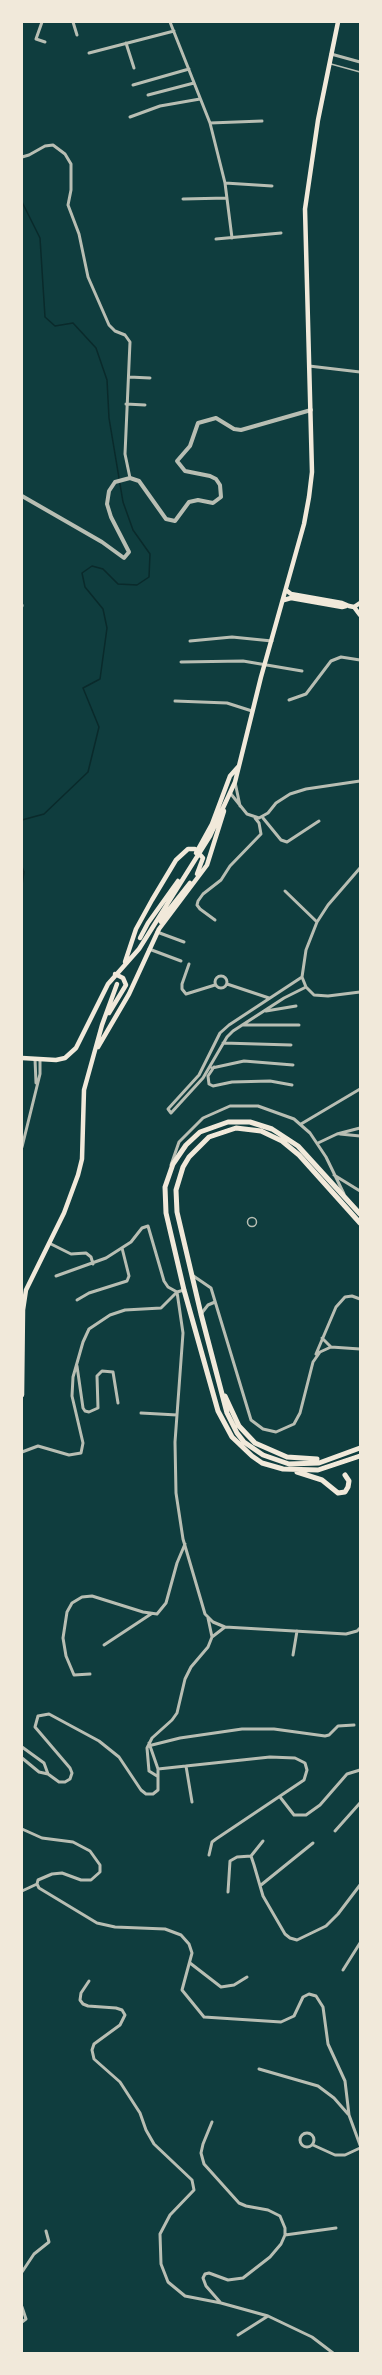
<!DOCTYPE html>
<html>
<head>
<meta charset="utf-8">
<style>
  body { margin:0 }
  #map { position:relative; width:382px; height:2375px; overflow:hidden; background:#0f3d3e; font-family:Raleway,sans-serif }
  canvas { display:block }
  .frame { position:absolute; inset:0; border:23px solid #f1e9da; pointer-events:none }
</style>
</head>
<body>
<div id="map">
<canvas width="382" height="2375"></canvas>
<div class="frame"></div>
</div>
<script>
const ctx = document.querySelector('canvas').getContext('2d');
ctx.lineJoin = 'round';
function toPath(rows) {
  const path = new Path2D();
  for (const r of rows) {
    if (r.length === 3) {
      path.moveTo(r[0] + r[2], r[1]);
      path.arc(r[0], r[1], r[2], 0, 2 * Math.PI);
      continue;
    }
    path.moveTo(r[0], r[1]);
    for (let i = 2; i < r.length; i += 2) path.lineTo(r[i], r[i + 1]);
  }
  return path;
}
function stroke(path, color, width, dash) {
  ctx.strokeStyle = color;
  ctx.lineWidth = width;
  ctx.lineCap = dash ? 'butt' : 'round';
  ctx.setLineDash(dash || []);
  ctx.stroke(path);
}
const stream = toPath([
  [22,202,40,238,45,317,55,326,73,323,96,348,107,380,109,418,123,502,133,530,150,554,149,577,137,585,118,584,103,569,92,566,82,573,85,587,103,609,107,628,100,679,83,688,99,727,88,772,44,814,22,820],
  [22,867,24,872,22,885]
]);
const service = toPath([
  [331,64,360,72],
  [252,1222,4.5]
]);
const minor = toPath([
  [42,22,36,39,45,42],
  [73,22,77,35],
  [170,22,210,123,225,183,232,238],
  [126,43,134,68],
  [89,53,174,31],
  [331,54,360,62],
  [133,85,189,69],
  [148,95,194,83],
  [130,117,160,106,200,99],
  [210,123,262,121],
  [22,157,29,155,45,146,53,145,65,154,71,164,71,190,68,205,79,234,88,277,109,325,115,331,125,335,130,342,125,454,130,478],
  [225,183,272,186],
  [183,199,227,198],
  [216,239,281,233],
  [309,366,360,372],
  [129,377,150,378],
  [126,404,145,405],
  [22,605,22,606],
  [190,641,232,637,272,641],
  [181,662,243,661,302,671],
  [289,700,306,694,331,661,341,657,360,660],
  [175,701,227,703,252,711],
  [235,782,240,806],
  [231,794,247,814,259,818,268,813,276,803,290,794,306,789,360,781],
  [263,818,281,840,287,842,319,821],
  [360,868,328,905,317,922,306,950,302,977,306,987,314,995,328,996,360,992],
  [285,891,317,922],
  [215,920,200,909,197,905,198,901,203,894,221,880,230,866,261,834,259,823,255,818],
  [157,932,184,942],
  [149,949,181,961],
  [189,964,182,984,182,989,186,994,215,985],
  [221,982,6],
  [302,977,229,1025,220,1033,199,1075,168,1109,171,1113,203,1078,227,1037,233,1031,284,998,306,987],
  [227,984,269,998],
  [266,1011,296,1006],
  [242,1025,299,1025],
  [223,1043,291,1045],
  [35,1059,36,1083],
  [214,1067,208,1076,209,1084,213,1086,232,1082,270,1081,292,1085],
  [212,1068,244,1061,293,1065],
  [301,1124,360,1089],
  [340,1134,360,1136],
  [318,1143,337,1134,360,1128],
  [22,1147,40,1074,40,1060],
  [171,1165,179,1142,203,1118,230,1106,258,1106,294,1119,310,1133,326,1157,344,1194],
  [334,1175,360,1191],
  [49,1243,71,1254,86,1253,91,1257,93,1264],
  [192,1275,211,1288,251,1420,263,1429,276,1432,294,1424,300,1413,313,1362,320,1352,331,1347,360,1349],
  [56,1276,106,1258,131,1242,142,1228,148,1226,164,1281,168,1287,177,1292],
  [177,1292,183,1333,175,1442,176,1493,183,1539,205,1614,213,1622,225,1627,346,1634,357,1631,360,1628],
  [77,1300,89,1293,127,1281,129,1276,122,1248],
  [201,1314,208,1305,215,1302],
  [322,1338,331,1347],
  [316,1354,336,1307,345,1297,352,1296,360,1299],
  [77,1366,83,1408,85,1411,89,1412,98,1408,97,1376,102,1371,113,1372,118,1403],
  [141,1413,177,1415],
  [22,1452,38,1446,69,1455,81,1453,83,1443,72,1396,73,1377,83,1342,89,1329,110,1315,125,1310,161,1308,177,1292,184,1290],
  [212,1637,225,1627],
  [104,1645,151,1614],
  [293,1655,297,1631],
  [90,1674,74,1675,66,1656,63,1638,67,1612,72,1603,82,1597,92,1596,143,1612,157,1614,166,1603,177,1563,185,1544],
  [148,1746,180,1738,242,1729,274,1729,325,1736,329,1735,338,1726,354,1725],
  [22,1747,44,1763,48,1774],
  [22,1758,39,1772,48,1774,59,1782,65,1782,70,1779,72,1773,70,1768,35,1727,38,1716,49,1714,99,1741,119,1757,141,1790,146,1794,153,1794,158,1790,158,1769,149,1743],
  [186,1766,192,1802],
  [158,1769,270,1757,295,1758,305,1763,307,1770,304,1780,216,1839,212,1842,209,1855],
  [157,1776,149,1771,147,1748,152,1738,172,1720,177,1713,185,1679,191,1667,208,1647,212,1637,208,1618],
  [280,1797,294,1815,306,1815,320,1805,347,1774,360,1770],
  [22,1829,42,1838,73,1842,90,1851,100,1865,100,1872,91,1880,81,1880,62,1873,52,1874,38,1880,37,1884,39,1888,97,1923,115,1927,165,1929,181,1935,189,1944,192,1953,182,1990,204,2017,281,2022,294,2016,303,1997,309,1994,316,1996,323,2007,328,2044,345,2081,349,2115,360,2145],
  [335,1831,360,1803],
  [263,1841,251,1856,254,1865,263,1896,285,1934,290,1938,297,1940,326,1926,338,1914,360,1885],
  [261,1885,313,1843],
  [22,1891,37,1884],
  [228,1892,230,1861,237,1857,251,1856],
  [190,1963,221,1987,234,1985,247,1977],
  [343,1970,360,1943],
  [89,1981,81,1993,80,2000,83,2004,88,2006,116,2008,122,2010,125,2015,120,2025,94,2044,92,2050,94,2059,120,2082,140,2113,146,2130,154,2144,192,2180,194,2190,170,2215,160,2234,161,2264,168,2282,185,2296,221,2303,268,2316,312,2337,333,2353],
  [259,2069,318,2086,334,2098,348,2114],
  [212,2122,203,2144,201,2153,204,2164,239,2203,246,2206,268,2210,280,2216,285,2228,285,2235],
  [307,2140,7],
  [313,2145,335,2155,345,2155,360,2148],
  [22,2272,34,2254,49,2242,46,2231],
  [220,2302,206,2286,203,2278,205,2274,209,2273,228,2280,243,2278,270,2257,281,2244,285,2235,336,2228],
  [22,2307,26,2319,22,2322],
  [238,2335,268,2316]
]);
const tertiary = toPath([
  [22,496,102,542,124,558,129,552,111,517,107,504,109,491,115,482,130,478,139,481,166,519,175,521,189,502,198,500,213,503,221,497,220,485,216,479,210,476,185,471,177,461,190,446,198,423,216,418,234,429,241,430,311,410]
]);
const secondary = toPath([
  [286,590,291,594,342,603,349,606,354,607,360,603],
  [284,600,291,598,342,607,346,606],
  [354,607,360,615],
  [196,853,212,824,230,776,238,767],
  [161,922,164,916,190,883],
  [140,938,148,923,178,881],
  [125,962,136,929,152,900,176,860,188,849,195,849,203,858,197,874],
  [109,1013,126,985,123,978,115,974],
  [98,1047,129,994,159,929,207,865,224,811],
  [22,1058,56,1060,65,1058,76,1048,108,984,139,949,210,836,235,782,261,677,304,524,309,497,312,472,305,209,318,120,338,22],
  [22,1395,23,1310,26,1290,64,1213,78,1175,82,1159,84,1090,102,1025,117,984]
]);
const trunk = toPath([
  [360,1214,298,1146,272,1129,250,1122,228,1122,200,1132,186,1145,173,1164,165,1187,166,1213,184,1290,218,1411,232,1437,252,1456,262,1463,283,1469,318,1470,360,1456],
  [360,1223,299,1155,282,1141,261,1131,236,1128,209,1137,189,1157,183,1167,176,1190,177,1212,201,1314,227,1413,237,1433,244,1442,263,1455,289,1464,319,1463,360,1448],
  [225,1396,239,1426,255,1443,287,1457,317,1459],
  [297,1472,322,1480,338,1493,345,1492,348,1487,349,1481,345,1475]
]);
stroke(stream, '#0a2a2b', 1.5);
stroke(service, '#b8beb3', 1.5);
stroke(minor, '#b8beb3', 3);
stroke(tertiary, '#b8beb3', 4);
stroke(secondary, '#f1e9da', 4.5);
stroke(trunk, '#f1e9da', 5);
</script>
</body>
</html>
